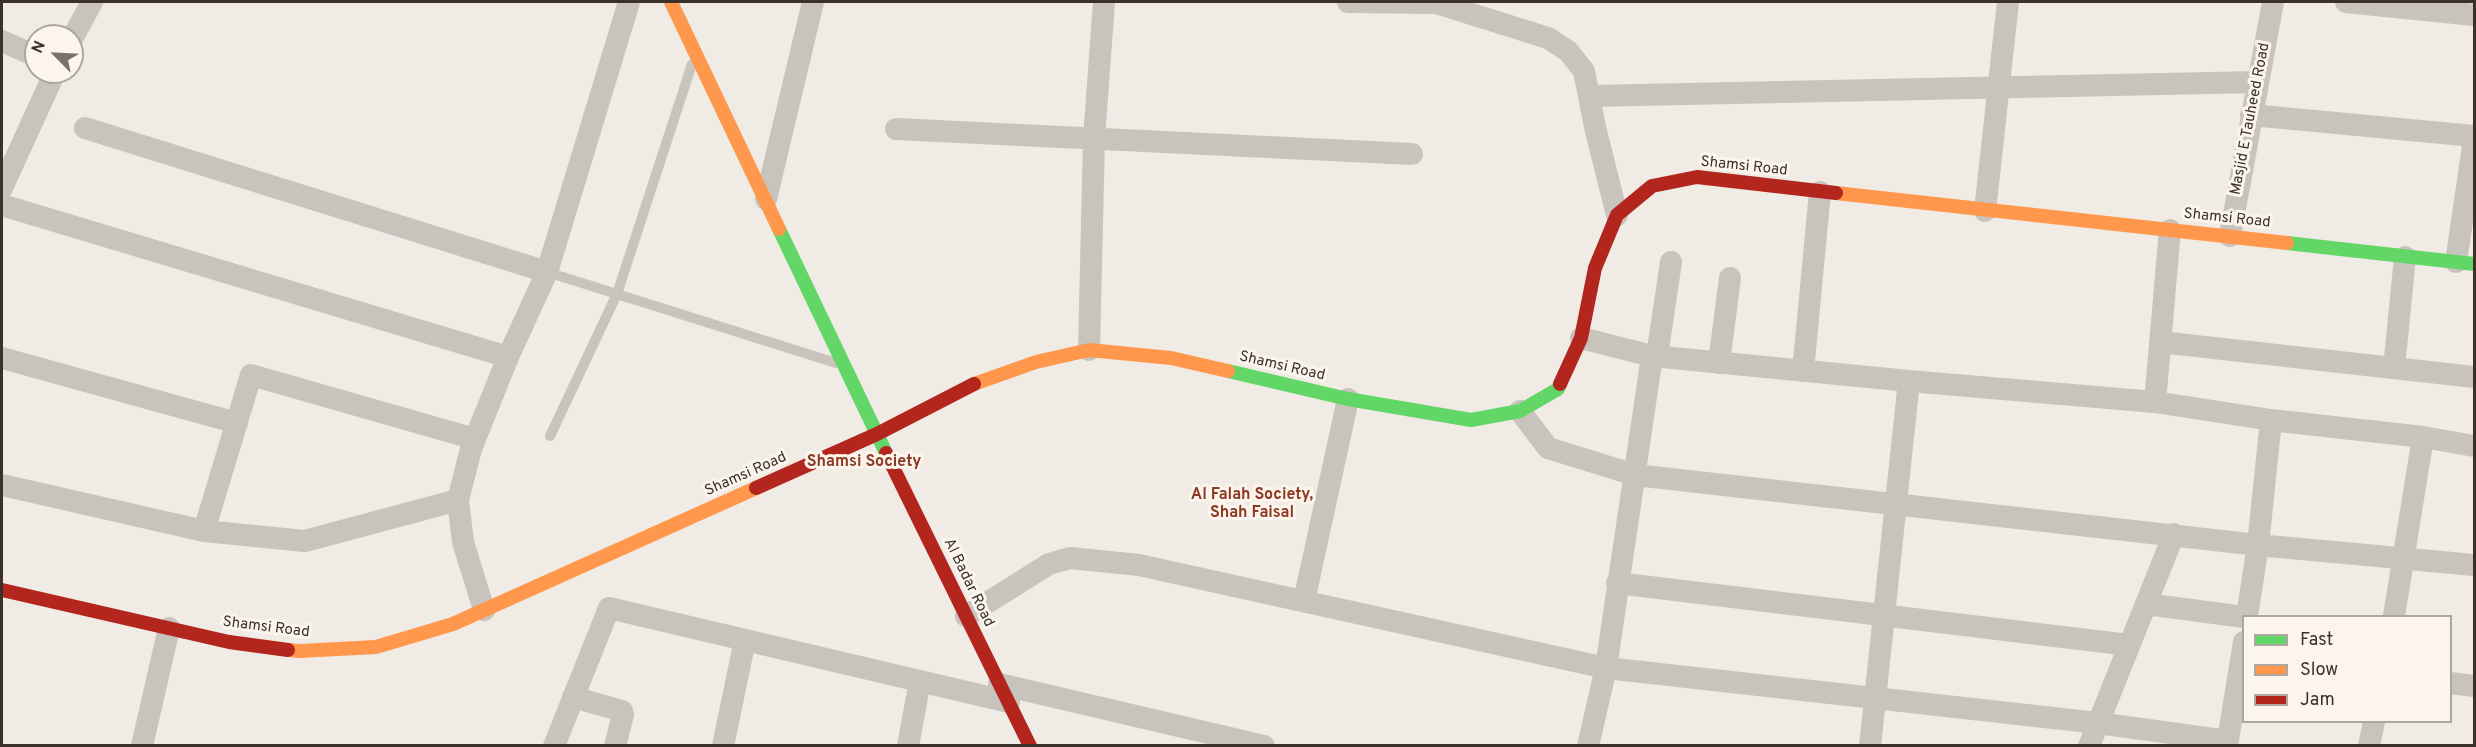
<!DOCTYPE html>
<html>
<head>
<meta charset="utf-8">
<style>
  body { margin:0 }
  #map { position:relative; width:2476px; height:747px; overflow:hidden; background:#f0ebe5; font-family:Overpass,sans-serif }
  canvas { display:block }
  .frame { position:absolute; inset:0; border:3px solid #3b302b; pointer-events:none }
  .legend { position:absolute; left:2242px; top:615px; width:210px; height:108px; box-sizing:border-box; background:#fbf5ee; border:2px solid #aea6a0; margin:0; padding:8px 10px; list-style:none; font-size:18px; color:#3b302b }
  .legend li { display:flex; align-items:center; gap:12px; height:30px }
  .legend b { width:30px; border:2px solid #aea6a0 }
  .north { position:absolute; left:24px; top:24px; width:60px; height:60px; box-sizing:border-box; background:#fbf5ee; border:2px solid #aea6a0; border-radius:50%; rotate:294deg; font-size:16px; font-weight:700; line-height:24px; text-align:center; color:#3b302b }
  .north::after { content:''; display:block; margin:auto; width:21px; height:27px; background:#7a716c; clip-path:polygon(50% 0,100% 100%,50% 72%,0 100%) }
</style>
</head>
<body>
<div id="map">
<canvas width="2476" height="747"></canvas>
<div class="frame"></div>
<ul class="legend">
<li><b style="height:8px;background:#63d668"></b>Fast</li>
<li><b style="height:8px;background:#ff974d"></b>Slow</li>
<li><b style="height:8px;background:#b3261e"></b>Jam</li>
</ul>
<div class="north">N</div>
</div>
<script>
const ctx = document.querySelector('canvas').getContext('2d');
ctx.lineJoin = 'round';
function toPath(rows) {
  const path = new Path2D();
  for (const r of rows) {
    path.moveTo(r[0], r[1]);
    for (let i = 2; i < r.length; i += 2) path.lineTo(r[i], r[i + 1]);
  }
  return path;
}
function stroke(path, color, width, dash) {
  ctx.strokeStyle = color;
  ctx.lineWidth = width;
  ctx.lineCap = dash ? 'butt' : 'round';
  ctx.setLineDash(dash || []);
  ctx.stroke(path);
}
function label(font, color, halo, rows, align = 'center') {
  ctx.font = font + ' Overpass,sans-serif';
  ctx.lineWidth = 6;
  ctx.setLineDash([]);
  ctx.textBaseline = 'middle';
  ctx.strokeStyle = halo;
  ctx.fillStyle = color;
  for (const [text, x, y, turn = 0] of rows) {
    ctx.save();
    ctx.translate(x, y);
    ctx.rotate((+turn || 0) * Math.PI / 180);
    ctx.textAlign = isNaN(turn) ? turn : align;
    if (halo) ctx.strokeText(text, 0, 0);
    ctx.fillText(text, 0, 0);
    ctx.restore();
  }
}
const lane = toPath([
  [547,272,836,363],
  [550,436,617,294,692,64]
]);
const street = toPath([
  [1348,2,1437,3],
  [1433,2,1548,38,1568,51,1584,71,1595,127,1617,215],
  [2346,2,2474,15],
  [72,39,92,2],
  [2,41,36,56],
  [1590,96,2258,82],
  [2251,115,2474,136],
  [85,128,547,272],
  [896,129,1412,154],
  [2,188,55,72],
  [766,199,813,2],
  [2,205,508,357],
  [1985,211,2008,2],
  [2230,236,2273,2],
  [2456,262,2474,139],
  [1581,338,1652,356,1909,381,2155,402,2170,230],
  [2160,342,2474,377],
  [1089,350,1094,138,1104,2],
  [1657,356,1671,262],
  [2,358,237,423],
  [1719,363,1730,278],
  [2394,368,2405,257],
  [1803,371,1820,192],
  [2155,402,2271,420],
  [1520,411,1548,448,1635,475,2258,545,2474,565],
  [2,485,204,531,305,541,458,500],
  [204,531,251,375,475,439],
  [1617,583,2129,645],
  [1304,601,1348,399],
  [2146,604,2244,617],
  [484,610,463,542,458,500,471,449,508,357,547,272,629,2],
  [966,616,1049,564,1070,558,1139,565,1606,668,2098,723,2228,741],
  [2247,616,2258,545,2271,420,2423,437,2474,446],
  [2394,616,2423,437],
  [2450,683,2474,686],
  [999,684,1264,746],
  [573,697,622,711,623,715,615,746],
  [142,746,169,628],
  [554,746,609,608,1009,702],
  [723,746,745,640],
  [908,746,920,681],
  [1588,746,1606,668,1652,356],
  [1870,746,1909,381],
  [2089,746,2174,534],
  [2227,746,2244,642],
  [2369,746,2374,722]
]);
const fast = toPath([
  [779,229,886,453],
  [2287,243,2474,264],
  [1228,371,1348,399,1471,420,1520,411,1558,389,1560,384]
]);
const slow = toPath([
  [671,2,779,229],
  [1836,193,2287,243],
  [974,384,1036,362,1089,350,1171,358,1228,371],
  [288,650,299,651,376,647,453,624,756,488]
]);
const jam = toPath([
  [1560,384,1581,338,1595,268,1617,215,1652,186,1697,177,1836,193],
  [886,453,1030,746],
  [756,488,877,434,974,384],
  [2,590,229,642,288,650]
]);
const streetNames = [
  ["Masjid E Tauheed Road",2251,119,-79],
  ["Shamsi Road",1744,167,6],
  ["Shamsi Road",2227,219,6],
  ["Shamsi Road",1282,367,13],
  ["Shamsi Road",746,475,-24],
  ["Al Badar Road",968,583,64],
  ["Shamsi Road",266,628,7]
];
const neighbourhoodNames = [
  ["Shamsi Society",864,463],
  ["Al Falah Society,",1252,496],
  ["Shah Faisal",1252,514]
];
stroke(lane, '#c9c3be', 10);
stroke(street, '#c9c3be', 22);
stroke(fast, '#63d668', 14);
stroke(slow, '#ff974d', 14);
stroke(jam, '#b3261e', 14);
label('15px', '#3b302b', '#fbf5ee', streetNames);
label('bold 16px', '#8c3b22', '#fbf5ee', neighbourhoodNames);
</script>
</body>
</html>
